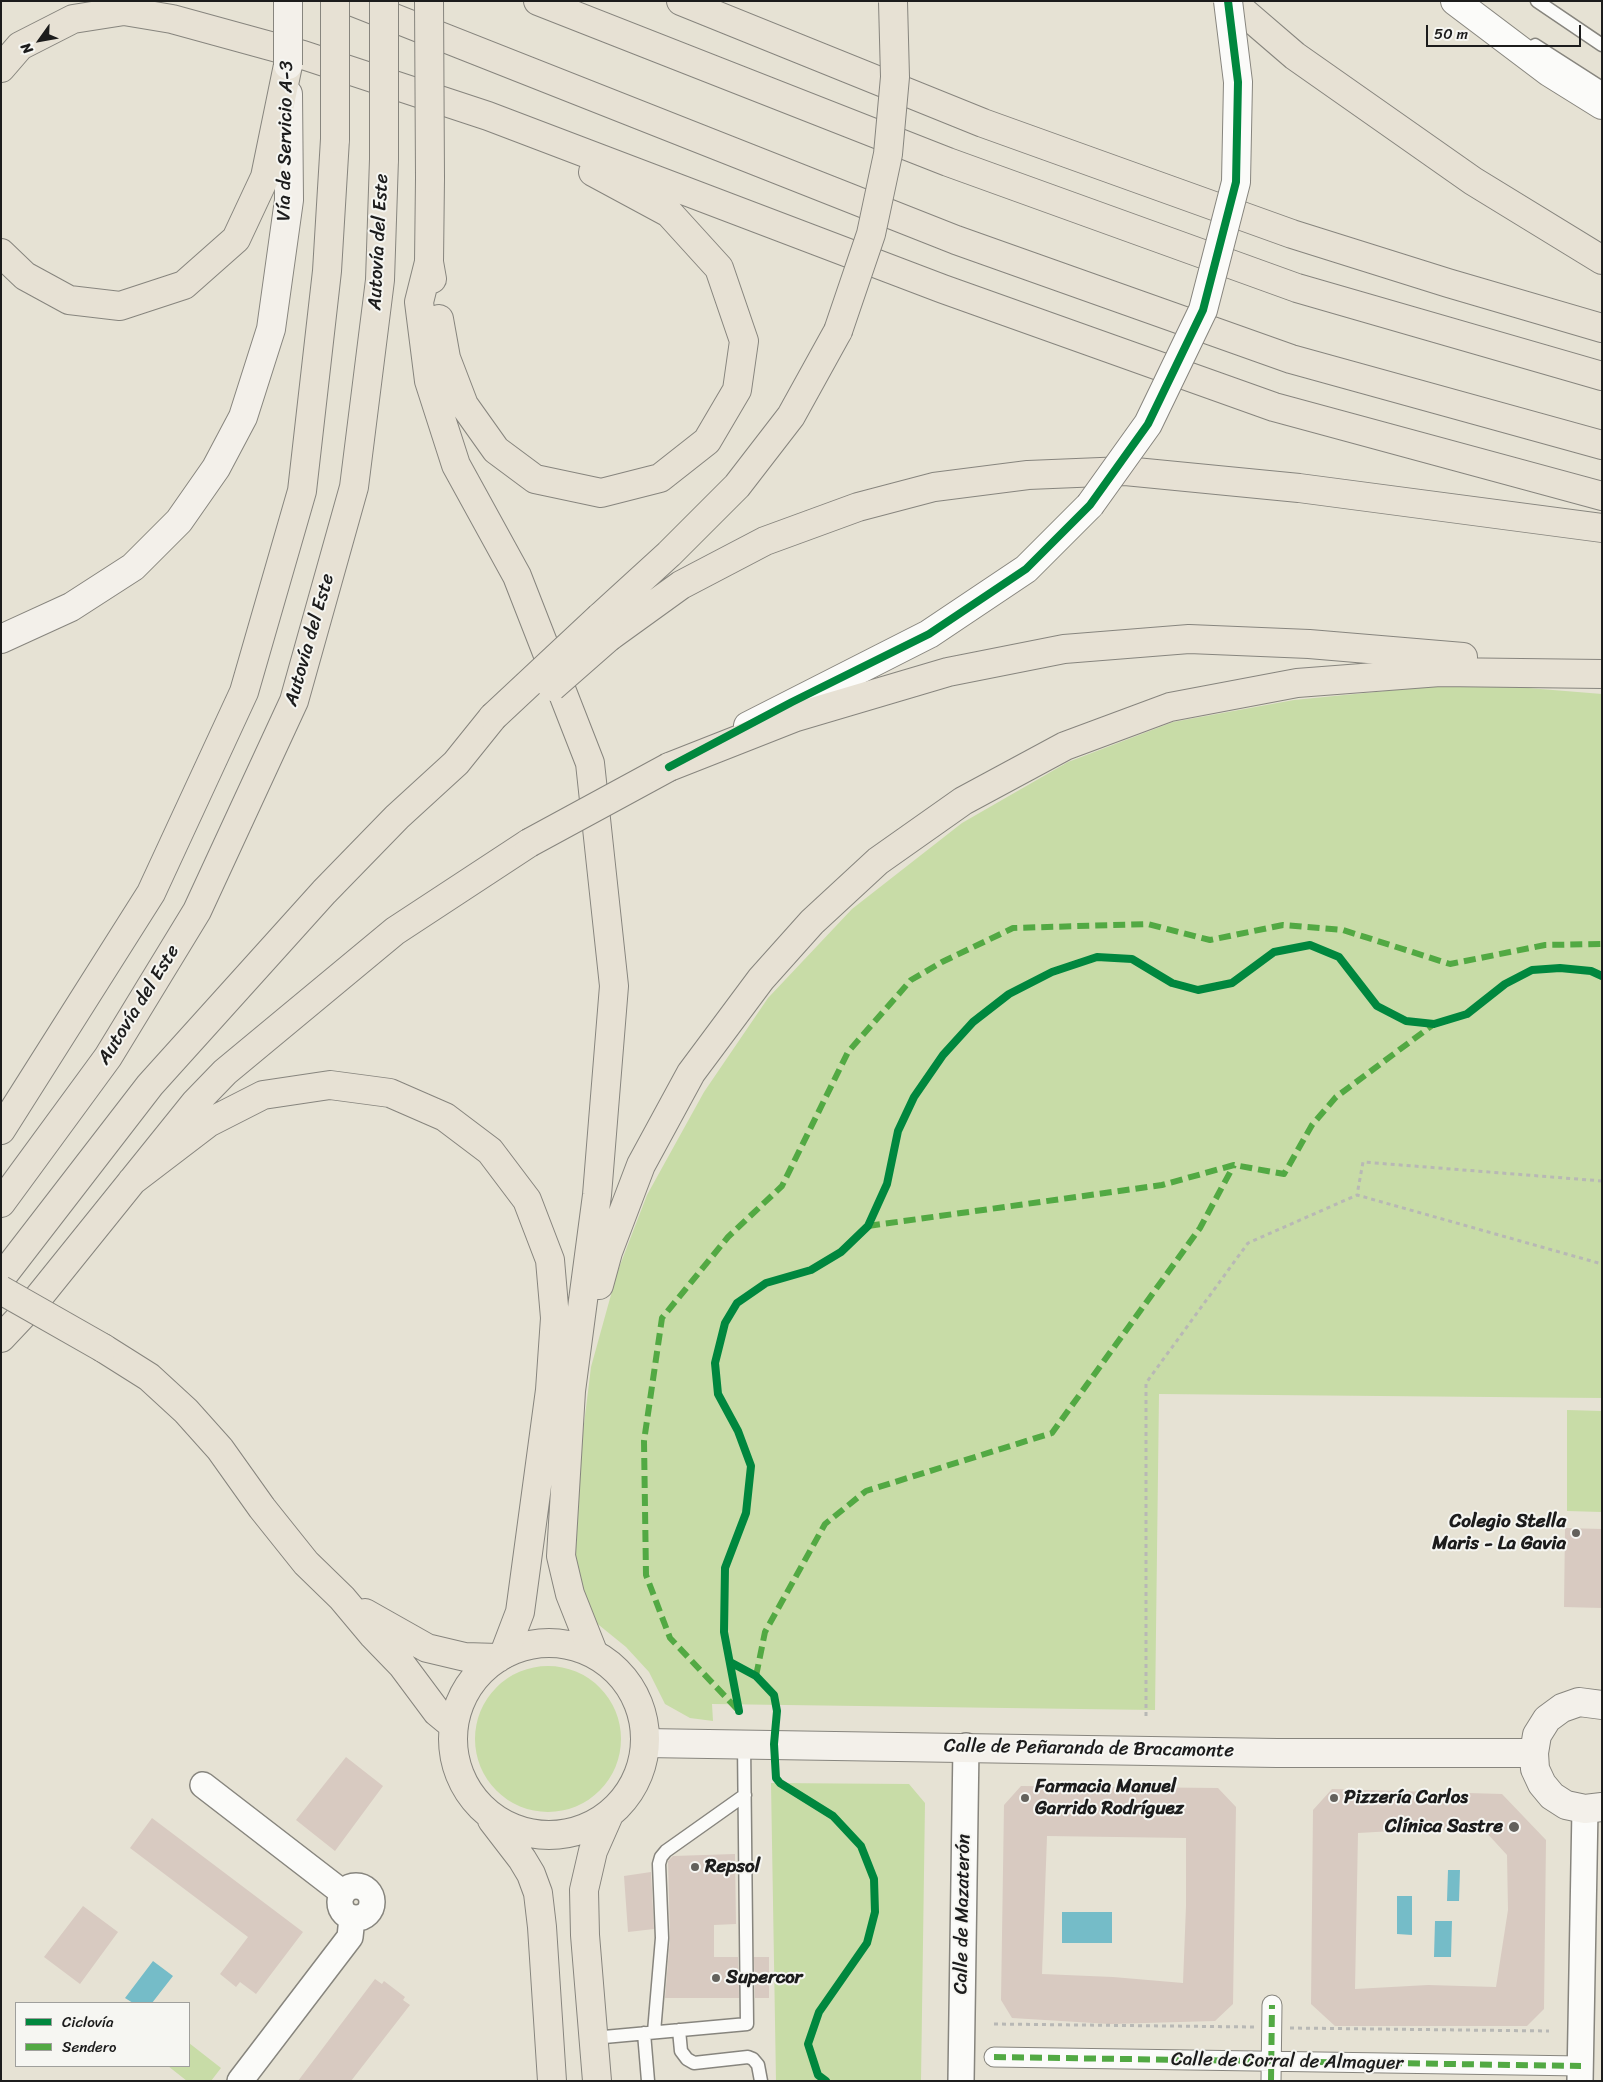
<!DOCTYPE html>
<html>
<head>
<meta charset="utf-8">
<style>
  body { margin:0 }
  #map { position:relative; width:1603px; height:2082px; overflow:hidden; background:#e6e2d4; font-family:Sriracha,sans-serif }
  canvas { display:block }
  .frame { position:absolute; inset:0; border:2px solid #1c1c1c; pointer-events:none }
  .legend { position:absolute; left:15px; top:2002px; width:175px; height:65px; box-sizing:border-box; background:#f6f6f2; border:1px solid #9f9f9c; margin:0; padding:6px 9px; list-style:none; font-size:15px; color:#1c1c1c }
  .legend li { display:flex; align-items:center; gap:10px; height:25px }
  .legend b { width:25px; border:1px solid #9f9f9c }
  .north { position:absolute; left:15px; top:15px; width:50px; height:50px; -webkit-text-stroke:4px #f6f6f2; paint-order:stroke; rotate:238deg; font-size:14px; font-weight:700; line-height:20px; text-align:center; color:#1c1c1c }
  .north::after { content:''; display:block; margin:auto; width:18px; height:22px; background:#1c1c1c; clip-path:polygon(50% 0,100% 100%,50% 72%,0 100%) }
  .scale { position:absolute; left:1426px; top:25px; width:155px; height:22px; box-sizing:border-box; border:2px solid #1c1c1c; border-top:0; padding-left:6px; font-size:15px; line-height:18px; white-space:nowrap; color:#1c1c1c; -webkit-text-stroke:4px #f6f6f2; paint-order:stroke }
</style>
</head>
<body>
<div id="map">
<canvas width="1603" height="2082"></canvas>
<div class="frame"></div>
<ul class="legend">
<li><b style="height:6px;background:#00873e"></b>Ciclovía</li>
<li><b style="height:6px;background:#52a943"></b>Sendero</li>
</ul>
<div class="north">N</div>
<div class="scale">50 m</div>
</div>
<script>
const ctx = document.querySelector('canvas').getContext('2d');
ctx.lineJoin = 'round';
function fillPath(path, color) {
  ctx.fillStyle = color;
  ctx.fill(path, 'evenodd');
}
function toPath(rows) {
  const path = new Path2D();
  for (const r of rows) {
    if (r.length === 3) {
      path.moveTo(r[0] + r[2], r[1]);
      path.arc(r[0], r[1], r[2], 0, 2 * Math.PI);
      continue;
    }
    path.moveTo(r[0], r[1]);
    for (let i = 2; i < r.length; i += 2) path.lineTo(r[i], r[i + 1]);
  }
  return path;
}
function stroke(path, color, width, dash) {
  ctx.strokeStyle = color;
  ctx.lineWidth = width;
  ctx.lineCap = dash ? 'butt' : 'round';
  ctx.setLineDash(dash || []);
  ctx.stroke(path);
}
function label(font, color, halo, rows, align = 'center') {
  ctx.font = font + ' Sriracha,sans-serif';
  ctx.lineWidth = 4;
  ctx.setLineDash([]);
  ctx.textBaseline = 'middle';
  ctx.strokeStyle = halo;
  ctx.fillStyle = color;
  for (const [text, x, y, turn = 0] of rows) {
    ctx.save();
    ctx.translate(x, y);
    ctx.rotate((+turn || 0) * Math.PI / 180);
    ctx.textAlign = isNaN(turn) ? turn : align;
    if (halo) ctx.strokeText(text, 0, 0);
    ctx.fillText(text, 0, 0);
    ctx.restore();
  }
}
const green = toPath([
  [1467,683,1602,694,1602,1398,1159,1394,1155,1710,712,1704,713,1721,690,1718,665,1704,649,1672,626,1647,594,1621,568,1554,591,1367,617,1273,647,1195,704,1092,768,998,852,909,962,823,1068,762,1173,722,1294,700],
  [1567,1410,1602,1411,1602,1512,1567,1511],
  [548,1739,73],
  [771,1783,909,1784,925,1803,921,2081,776,2081],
  [189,2043,221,2068,211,2081,187,2081,168,2066,189,2066]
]);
const water = toPath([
  [1448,1870,1460,1870,1459,1901,1447,1901],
  [1397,1896,1412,1896,1412,1935,1397,1934],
  [1062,1912,1112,1912,1112,1943,1062,1943],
  [1435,1921,1452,1921,1451,1957,1434,1957],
  [153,1961,173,1976,152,2003,133,2003,125,1998]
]);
const building = toPath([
  [1565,1528,1602,1529,1602,1608,1564,1607],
  [346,1757,383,1786,335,1851,296,1820],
  [1021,1786,1218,1788,1236,1807,1233,2004,1215,2021,1110,2024,1012,2018,1001,2000,1004,1805],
  [1047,1836,1186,1838,1186,1906,1183,1983,1113,1977,1042,1974],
  [1332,1789,1502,1794,1546,1840,1544,2009,1527,2026,1335,2026,1311,2004,1313,1810],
  [1429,1829,1485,1831,1507,1855,1508,1910,1496,1987,1428,1985,1355,1989,1358,1833],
  [152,1818,303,1932,256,1994,240,1982,236,1987,220,1974,248,1937,130,1848],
  [735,1854,736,1924,714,1925,714,1957,738,1957,739,1998,665,1998,670,1938,668,1861,673,1856],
  [651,1872,654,1929,628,1932,624,1876],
  [83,1906,118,1932,80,1984,44,1957],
  [754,1957,769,1957,769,1998,755,1998],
  [375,1979,382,1984,384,1981,405,1997,403,2000,410,2005,351,2081,298,2081]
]);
const path = toPath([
  [1602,1181,1363,1162,1357,1195,1602,1264],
  [1146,1716,1146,1383,1248,1243,1357,1195],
  [994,2024,1254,2027],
  [1290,2028,1549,2031]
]);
const service = toPath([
  [1537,1,1602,45],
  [1535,45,1602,88],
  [679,2030,681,2051,687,2059,694,2063,748,2057,753,2059,758,2065,761,2081],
  [654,2032,662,1938,659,1864,661,1857,666,1851,745,1795],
  [644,2033,648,2081],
  [593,2038,747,2024,744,1743]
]);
const pedestrian = toPath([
  [994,2057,1581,2066],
  [1271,2081,1272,2005]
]);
const minor = toPath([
  [203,1785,343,1893],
  [356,1902,16],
  [240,2081,350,1937,352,1918],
  [961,2081,966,1746],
  [1580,2081,1585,1809]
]);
const tertiary = toPath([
  [1455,1,1549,72,1602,105],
  [748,726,929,634,1026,569,1090,505]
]);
const secondary = toPath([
  [1,639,71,607,133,567,179,521,216,468,243,417,271,329,289,200,288,94],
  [1602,1705,1579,1702,1562,1708,1547,1719,1537,1735,1534,1753,1535,1769,1542,1784,1552,1796,1566,1805,1585,1809,1602,1807],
  [645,1743,1277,1753,1534,1753]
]);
const primary = toPath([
  [103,1348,149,1377,186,1411,220,1449,262,1508,306,1563,342,1598,373,1635,402,1665,437,1712,454,1726],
  [365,1613,427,1648,465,1657,498,1658],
  [549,1739,96],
  [492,1820,522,1859,531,1874,538,1893,542,1927,552,2081],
  [597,2081,585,1935,584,1890,593,1851,608,1817]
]);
const motorway = toPath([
  [351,1,956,240,1291,359,1602,445],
  [538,1,948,162,1297,288,1602,376],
  [681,1,983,123,1292,234,1448,283,1602,328],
  [1231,1,1295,56,1473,181,1602,260],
  [1,68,20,46,73,19,124,11,172,19,303,55,488,116,943,289,1274,407,1602,496],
  [430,178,429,262,432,279],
  [1,253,25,276,69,300,120,306,184,285,236,239,265,177,288,65],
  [429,262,419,302,429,381,456,465,517,576,590,763,614,986,597,1195,571,1391,561,1556,570,1594,593,1652],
  [439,319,446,358,464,405,496,450,535,479,601,493,660,478,707,441,737,390,744,341,719,268,669,213,593,172],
  [600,617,669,554,737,486,791,416,838,331],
  [609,637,681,585,765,541,858,507,934,487,1028,475,1125,471,1299,488,1602,528],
  [669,767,796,717,948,672,1064,649,1189,639,1309,644,1463,657],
  [1,1130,151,893,244,692,302,491,327,271,335,139],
  [132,1181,208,1123,263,1095,330,1085,390,1093,445,1117,490,1151,527,1200,550,1260,555,1318,550,1390,520,1612,504,1654],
  [1,1203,108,1057,197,911,294,701,354,487,380,280,384,159],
  [1,1278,150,1085,324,892,397,817,456,763,493,717],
  [599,1285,608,1252,641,1165,691,1073,761,979,812,922,878,861,963,801,1065,746,1170,707,1297,683,1440,672,1602,674],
  [1,1338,34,1303,195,1103,225,1072,395,931,529,843]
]);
const tertiaryBridge = toPath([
  [1090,505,1148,424,1203,310,1236,182,1238,82,1228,1]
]);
const secondaryBridge = toPath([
  [288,65,288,1]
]);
const primaryBridge = toPath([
  [1,1290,103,1348]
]);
const motorwayBridge = toPath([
  [384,1,384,159],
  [429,1,430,178],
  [335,139,335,1],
  [838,331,871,234,888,154,895,77,893,2],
  [552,687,609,637],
  [493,717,600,617],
  [529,843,669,767]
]);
const quiet = toPath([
  [868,1226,1162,1185,1234,1165,1284,1174,1312,1125,1336,1097,1434,1024],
  [756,1676,765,1632,825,1524,866,1491,1052,1433,1200,1228,1234,1165],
  [737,1709,670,1638,646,1575,644,1441,662,1318,728,1237,782,1186,848,1052,911,980,942,962,1013,928,1148,924,1210,940,1283,925,1343,930,1450,964,1545,945,1602,944],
  [994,2057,1581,2066],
  [1271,2081,1272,2005]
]);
const cycleway = toPath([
  [669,767,792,702,929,634,1026,569,1090,505,1148,424,1203,310,1236,182,1238,82,1228,1],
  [730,1662,756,1676,774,1695,777,1711,774,1744,776,1778,780,1783,833,1816,861,1846,874,1879,875,1912,867,1943,819,2012,808,2044,818,2075,826,2081],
  [739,1711,724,1632,725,1568,746,1513,751,1466,738,1431,718,1394,715,1363,725,1323,737,1303,766,1283,811,1270,841,1252,868,1226,887,1184,898,1131,914,1097,943,1055,973,1022,1009,994,1052,972,1097,957,1132,959,1172,983,1198,990,1232,983,1274,952,1310,945,1339,957,1377,1006,1406,1021,1434,1024,1467,1014,1505,984,1532,970,1560,968,1591,971,1602,976]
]);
const markers = [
  [1576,1533,5,"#63615c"],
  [1025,1798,5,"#63615c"],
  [1334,1798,5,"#63615c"],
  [1514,1827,6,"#63615c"],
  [695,1867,5,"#63615c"],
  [716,1978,5,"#63615c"]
];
const streetNames = [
  ["Vía de Servicio A-3",286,141,-89],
  ["Autovía del Este",379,242,-87],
  ["Autovía del Este",310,640,-74],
  ["Autovía del Este",139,1005,-58],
  ["Calle de Peñaranda de Bracamonte",1089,1749,1],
  ["Calle de Mazaterón",963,1914,-89],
  ["Calle de Corral de Almaguer",1287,2062,1]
];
const poiNames = [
  ["Colegio Stella",1566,1522,"right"],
  ["Maris - La Gavia",1566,1544,"right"],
  ["Farmacia Manuel",1035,1787],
  ["Garrido Rodríguez",1035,1809],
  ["Pizzería Carlos",1344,1798],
  ["Clínica Sastre",1503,1827,"right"],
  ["Repsol",705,1867],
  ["Supercor",726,1978]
];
fillPath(green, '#c8dca7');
fillPath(water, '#75bcc8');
fillPath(building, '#d8cac1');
stroke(service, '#87857e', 15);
stroke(pedestrian, '#87857e', 21);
stroke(minor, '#87857e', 28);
stroke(tertiary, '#87857e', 30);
stroke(secondary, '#87857e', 30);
stroke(primary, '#87857e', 30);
stroke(motorway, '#87857e', 30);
stroke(path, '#b8b8b5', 3, [4, 4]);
stroke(service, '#fbfbf9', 12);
stroke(pedestrian, '#fbfbf9', 19);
stroke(minor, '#fbfbf9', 25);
stroke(tertiary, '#fbfbf9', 28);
stroke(secondary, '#f3f0ea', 28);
stroke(primary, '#e7e1d4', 28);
stroke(motorway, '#e7e1d4', 28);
stroke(tertiaryBridge, '#87857e', 30, []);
stroke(secondaryBridge, '#87857e', 30, []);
stroke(primaryBridge, '#87857e', 30, []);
stroke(motorwayBridge, '#87857e', 30, []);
stroke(tertiaryBridge, '#fbfbf9', 28);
stroke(secondaryBridge, '#f3f0ea', 28);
stroke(primaryBridge, '#e7e1d4', 28);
stroke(motorwayBridge, '#e7e1d4', 28);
stroke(quiet, '#52a943', 6, [12, 6]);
stroke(cycleway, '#00873e', 8);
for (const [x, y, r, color] of markers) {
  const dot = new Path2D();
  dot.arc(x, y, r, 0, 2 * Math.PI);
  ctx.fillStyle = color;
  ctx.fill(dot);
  stroke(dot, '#f6f6f2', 2);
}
label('19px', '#1c1c1c', '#f6f6f2', streetNames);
label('bold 19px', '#1c1c1c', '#f6f6f2', poiNames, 'left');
</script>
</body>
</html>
